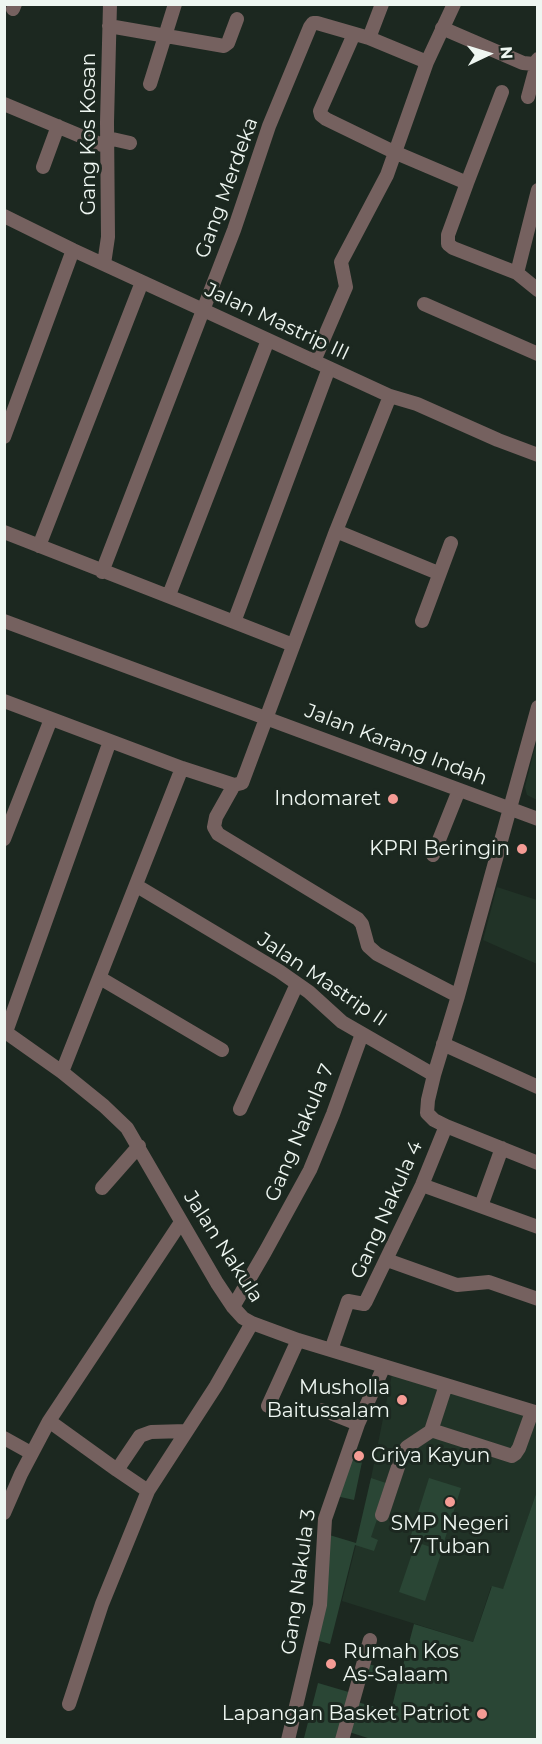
<!DOCTYPE html>
<html>
<head>
<meta charset="utf-8">
<style>
  body { margin:0 }
  #map { position:relative; width:542px; height:1744px; overflow:hidden; background:#1c2820; font-family:Montserrat,sans-serif }
  canvas { display:block }
  .frame { position:absolute; inset:0; border:6px solid #eef6f1; pointer-events:none }
  .north { position:absolute; left:458px; top:24px; width:60px; height:60px; -webkit-text-stroke:4px #1c2820; paint-order:stroke; rotate:86deg; font-size:16px; font-weight:700; line-height:24px; text-align:center; color:#eef6f1 }
  .north::after { content:''; display:block; margin:auto; width:21px; height:27px; background:#eef6f1; clip-path:polygon(50% 0,100% 100%,50% 72%,0 100%) }
</style>
</head>
<body>
<div id="map">
<canvas width="542" height="1744"></canvas>
<div class="frame"></div>
<div class="north">N</div>
</div>
<script>
const ctx = document.querySelector('canvas').getContext('2d');
ctx.lineJoin = 'round';
function fillPath(path, color) {
  ctx.fillStyle = color;
  ctx.fill(path, 'evenodd');
}
function toPath(rows) {
  const path = new Path2D();
  for (const r of rows) {
    path.moveTo(r[0], r[1]);
    for (let i = 2; i < r.length; i += 2) path.lineTo(r[i], r[i + 1]);
  }
  return path;
}
function stroke(path, color, width, dash) {
  ctx.strokeStyle = color;
  ctx.lineWidth = width;
  ctx.lineCap = dash ? 'butt' : 'round';
  ctx.setLineDash(dash || []);
  ctx.stroke(path);
}
function label(font, color, halo, rows, align = 'center') {
  ctx.font = font + ' Montserrat,sans-serif';
  ctx.lineWidth = 6;
  ctx.setLineDash([]);
  ctx.textBaseline = 'middle';
  ctx.strokeStyle = halo;
  ctx.fillStyle = color;
  for (const [text, x, y, turn = 0] of rows) {
    ctx.save();
    ctx.translate(x, y);
    ctx.rotate((+turn || 0) * Math.PI / 180);
    ctx.textAlign = isNaN(turn) ? turn : align;
    if (halo) ctx.strokeText(text, 0, 0);
    ctx.fillText(text, 0, 0);
    ctx.restore();
  }
}
const built = toPath([
  [537,740,537,800,527,795,525,787],
  [497,887,537,900,537,964,483,940],
  [392,1374,537,1420,537,1491,503,1590,491,1587,473,1642,342,1601,364,1513]
]);
const green = toPath([
  [349,1459,362,1462,354,1500,336,1496],
  [371,1478,389,1484,371,1537,378,1540,374,1551,355,1545,330,1644,316,1640,326,1534,356,1543],
  [429,1478,461,1488,443,1545,411,1535],
  [537,1491,537,1739,374,1740,349,1732,357,1702,391,1711,398,1682,366,1673,368,1664,401,1673,414,1624,473,1642,492,1586,503,1589],
  [416,1542,442,1551,425,1601,399,1592],
  [318,1683,352,1693,339,1739,304,1738]
]);
const minor = toPath([
  [13,9,15,4],
  [109,26,224,46,228,43,237,19],
  [442,28,523,63,534,64,538,59],
  [354,34,320,111,321,115,326,119,394,152,467,183,448,235,448,244,453,248,517,273,538,290],
  [369,38,382,4],
  [150,84,175,4],
  [528,97,538,60],
  [4,104,107,147],
  [108,138,130,143],
  [43,167,58,126],
  [467,183,502,92],
  [4,216,73,250,390,396,417,404,498,440,538,455],
  [104,264,108,237,107,122,110,4],
  [517,273,538,190],
  [424,304,538,354],
  [314,361,346,287,341,262,387,175,427,62,454,4],
  [4,437,73,250],
  [336,531,438,573],
  [4,532,293,645],
  [39,546,142,282],
  [102,572,234,230,269,126,310,27,313,23,317,23,369,38,427,62],
  [169,595,268,340],
  [4,621,538,819],
  [422,621,451,543],
  [234,622,329,368],
  [4,701,182,768,234,785,242,783,336,531,390,396],
  [234,785,216,817,214,827,218,834,358,919,362,924,368,946,377,954,458,996],
  [4,839,51,719],
  [433,855,459,790],
  [137,886,279,971,309,992,342,1022,434,1075,458,996,538,707],
  [100,978,222,1050],
  [4,1031,62,1072,104,1106,127,1128,217,1283,233,1307,243,1318,252,1323,298,1340,538,1413],
  [6,1032,110,741],
  [443,1044,538,1087],
  [62,1072,182,768],
  [240,1109,297,984],
  [446,1126,538,1163],
  [422,1185,538,1227],
  [102,1188,139,1146],
  [481,1206,502,1148],
  [387,1260,457,1285,489,1282,538,1299],
  [233,1307,265,1252,310,1170,333,1114,362,1034],
  [331,1350,348,1301,364,1304,366,1301,422,1185,446,1126,434,1120,427,1113,428,1100,434,1075],
  [268,1406,298,1340],
  [323,1410,358,1424],
  [49,1421,117,1470,140,1436,151,1432,186,1431],
  [431,1430,512,1456,515,1454,519,1448,532,1412],
  [4,1438,31,1453],
  [117,1470,148,1491],
  [4,1513,21,1474,49,1421,181,1222],
  [382,1515,402,1455,407,1447,431,1431,446,1385],
  [69,1704,102,1604,148,1491,216,1386,252,1323],
  [288,1740,320,1605,325,1519,358,1424,384,1366],
  [342,1740,370,1640]
]);
const markers = [
  [393,799,6,"#f59c95"],
  [522,849,6,"#f59c95"],
  [402,1400,6,"#f59c95"],
  [359,1456,6,"#f59c95"],
  [450,1502,6,"#f59c95"],
  [331,1664,6,"#f59c95"],
  [482,1714,6,"#f59c95"]
];
const streetNames = [
  ["Gang Kos Kosan",89,134,-90],
  ["Gang Merdeka",227,188,-70],
  ["Jalan Mastrip III",277,322,25],
  ["Jalan Karang Indah",396,745,21],
  ["Jalan Mastrip II",322,980,34],
  ["Gang Nakula 7",300,1133,-67],
  ["Gang Nakula 4",387,1210,-66],
  ["Jalan Nakula",223,1247,57],
  ["Gang Nakula 3",299,1582,-82]
];
const poiNames = [
  ["Indomaret",381,799],
  ["KPRI Beringin",510,849],
  ["Musholla",390,1388],
  ["Baitussalam",390,1411],
  ["Griya Kayun",371,1456,"left"],
  ["SMP Negeri",450,1524,"center"],
  ["7 Tuban",450,1547,"center"],
  ["Rumah Kos",343,1652,"left"],
  ["As-Salaam",343,1675,"left"],
  ["Lapangan Basket Patriot",470,1714]
];
fillPath(built, '#213327');
fillPath(green, '#2a4635');
stroke(minor, '#75615f', 14);
for (const [x, y, r, color] of markers) {
  const dot = new Path2D();
  dot.arc(x, y, r, 0, 2 * Math.PI);
  ctx.fillStyle = color;
  ctx.fill(dot);
  stroke(dot, '#1c2820', 2);
}
label('20px', '#eef6f1', '#1c2820', streetNames);
label('20px', '#eef6f1', '#1c2820', poiNames, 'right');
</script>
</body>
</html>
